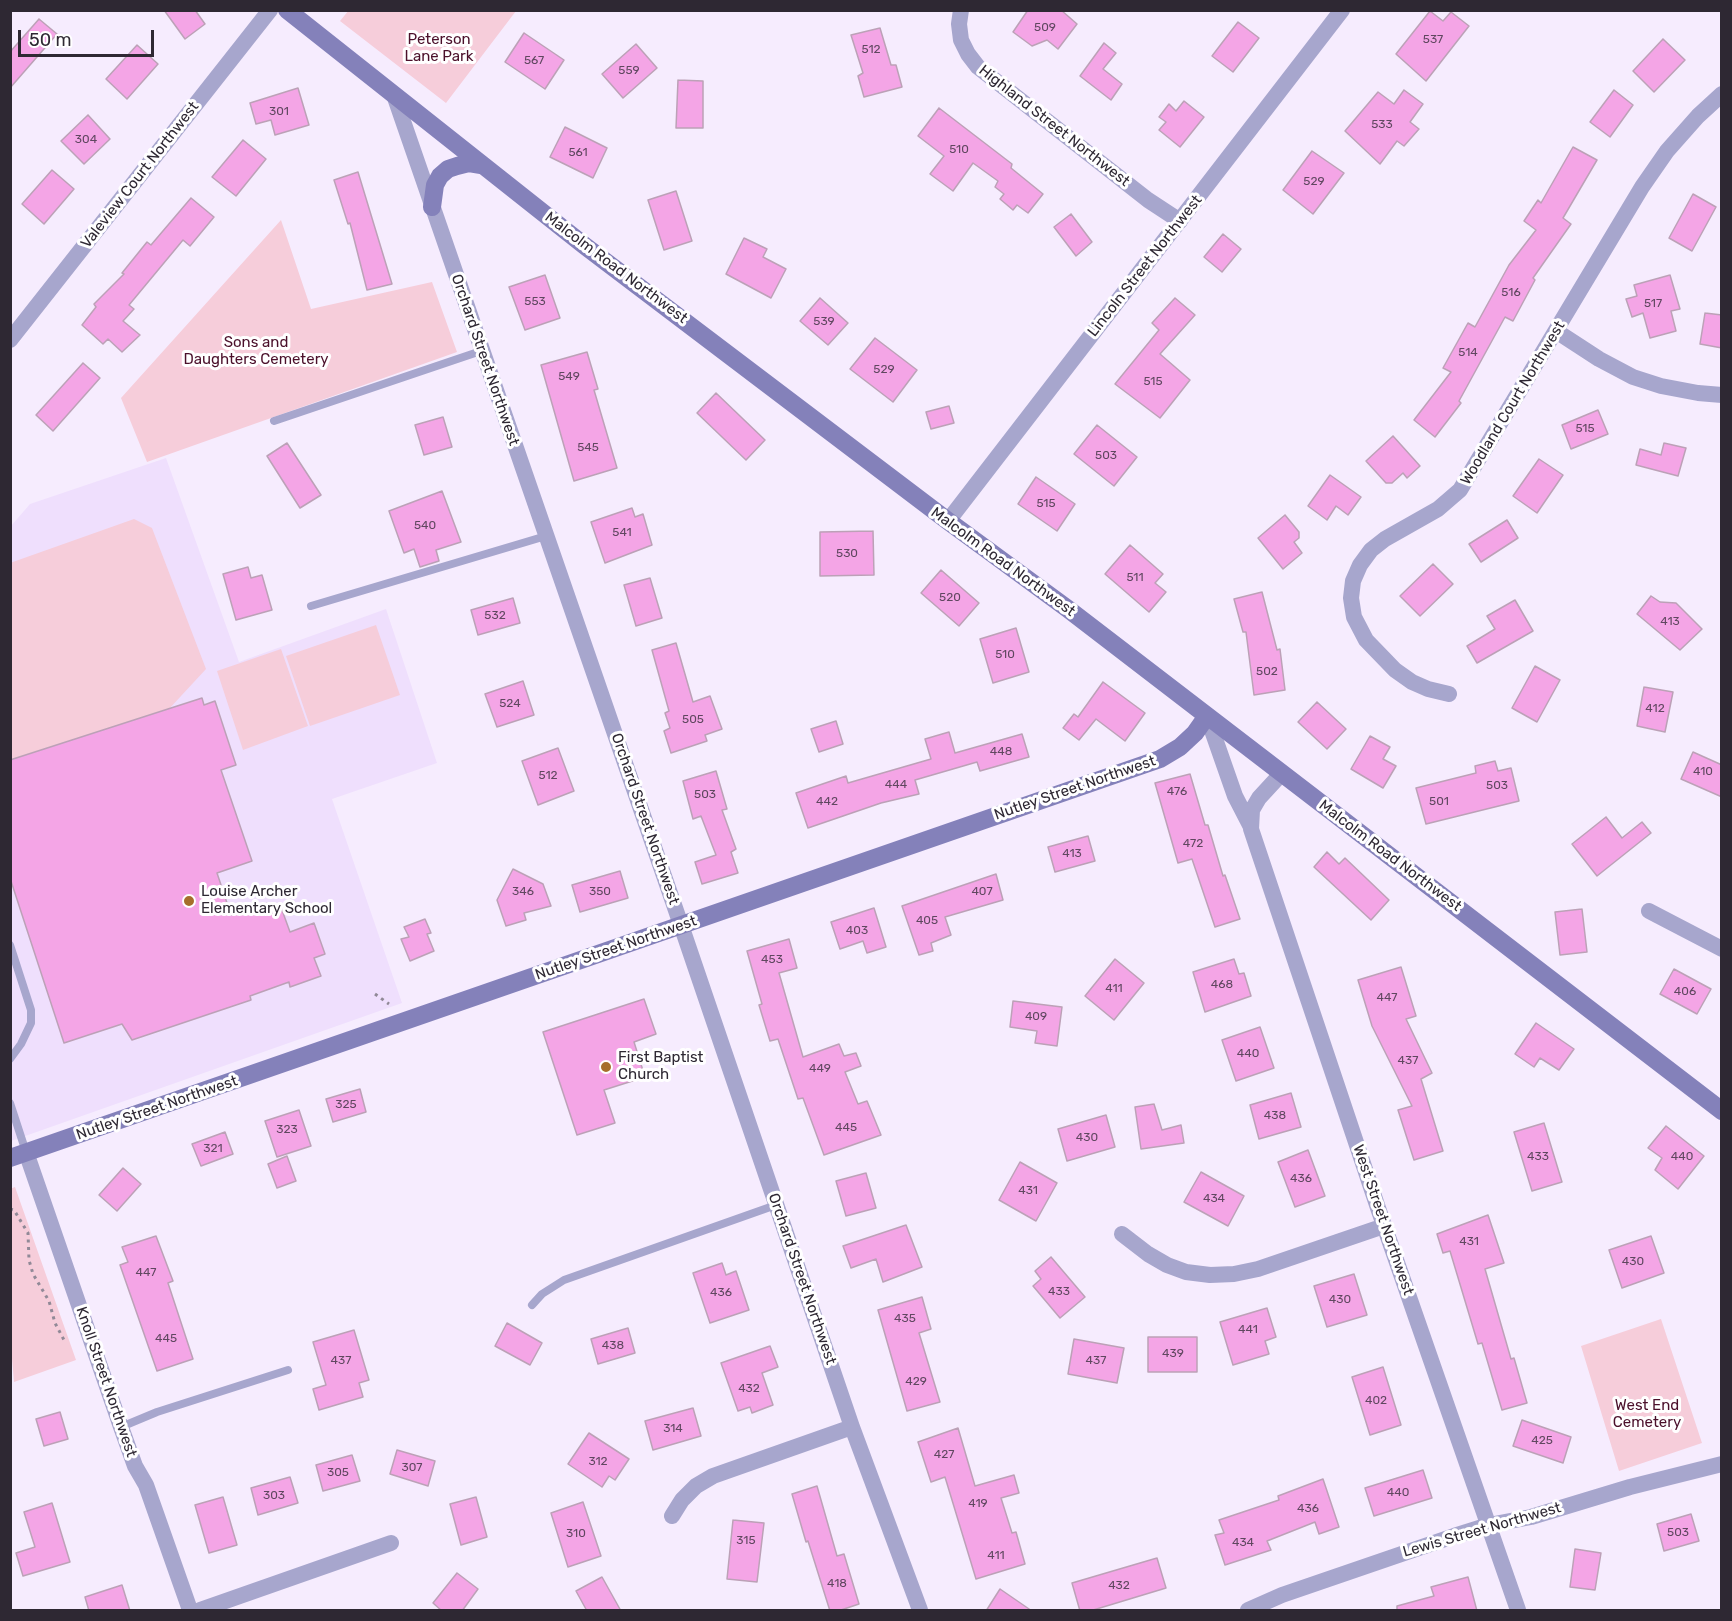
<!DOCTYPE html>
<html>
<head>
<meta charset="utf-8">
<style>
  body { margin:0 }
  #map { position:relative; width:1732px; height:1621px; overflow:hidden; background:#f6ecfe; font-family:Rubik,sans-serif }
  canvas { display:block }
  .frame { position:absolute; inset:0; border:12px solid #2e2833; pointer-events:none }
  .scale { position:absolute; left:18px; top:30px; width:136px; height:27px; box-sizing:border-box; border:3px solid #2e2833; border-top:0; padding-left:8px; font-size:18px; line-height:21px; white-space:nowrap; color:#2e2833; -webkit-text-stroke:4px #fff; paint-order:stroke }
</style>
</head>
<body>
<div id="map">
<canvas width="1732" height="1621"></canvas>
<div class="frame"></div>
<div class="scale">50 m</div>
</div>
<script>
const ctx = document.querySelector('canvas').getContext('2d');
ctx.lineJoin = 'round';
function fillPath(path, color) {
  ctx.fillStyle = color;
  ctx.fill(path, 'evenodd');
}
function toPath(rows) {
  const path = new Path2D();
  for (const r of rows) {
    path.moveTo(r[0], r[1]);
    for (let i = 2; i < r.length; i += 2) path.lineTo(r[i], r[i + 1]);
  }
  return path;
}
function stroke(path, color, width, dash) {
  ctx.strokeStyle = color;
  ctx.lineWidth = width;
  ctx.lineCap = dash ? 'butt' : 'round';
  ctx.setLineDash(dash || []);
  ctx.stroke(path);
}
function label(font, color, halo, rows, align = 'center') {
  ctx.font = font + ' Rubik,sans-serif';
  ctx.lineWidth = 6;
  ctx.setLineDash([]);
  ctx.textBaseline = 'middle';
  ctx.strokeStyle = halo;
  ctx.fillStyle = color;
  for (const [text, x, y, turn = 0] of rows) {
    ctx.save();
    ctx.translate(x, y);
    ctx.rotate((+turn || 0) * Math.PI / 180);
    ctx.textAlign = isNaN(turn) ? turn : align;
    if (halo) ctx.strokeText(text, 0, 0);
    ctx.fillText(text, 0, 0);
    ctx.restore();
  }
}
const built = toPath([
  [166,458,239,662,386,609,437,763,332,799,402,1003,11,1141,11,526,30,504]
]);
const green = toPath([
  [349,10,516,10,516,11,446,103,340,21],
  [281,220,311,309,432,282,457,352,147,462,121,398],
  [134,519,152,528,206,669,156,723,10,824,10,563],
  [376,625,400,695,310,726,286,656],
  [281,649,308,726,243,750,217,671],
  [15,1187,76,1360,14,1382,10,1335,10,1189],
  [1661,1319,1702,1443,1619,1471,1581,1346]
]);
const building = toPath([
  [164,10,195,10,205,24,185,39,164,10],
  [1028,10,1061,10,1077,24,1058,49,1047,40,1032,46,1013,32,1028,10],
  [1430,11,1443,21,1451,12,1469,26,1426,81,1396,54,1430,11],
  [39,19,57,34,10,88,10,52,39,19],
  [1238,22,1259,38,1233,72,1212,56,1238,22],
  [880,28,891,65,896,65,902,87,864,97,858,76,863,73,851,35,880,28],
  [524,33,564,60,545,89,505,62,524,33],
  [1663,39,1685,60,1654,92,1633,71,1663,39],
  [1104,43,1116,53,1103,69,1122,84,1111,100,1080,76,1104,43],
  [636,44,657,68,623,98,602,74,636,44],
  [137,45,158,64,127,99,106,79,137,45],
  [678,80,703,81,703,128,676,128,678,80],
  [298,88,309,125,275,135,271,120,256,124,250,103,298,88],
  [1404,90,1423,104,1410,122,1419,129,1404,146,1397,141,1380,164,1345,131,1378,92,1394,104,1404,90],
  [1614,90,1633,105,1610,137,1590,122,1614,90],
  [1184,101,1204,117,1180,147,1159,130,1166,122,1159,117,1169,104,1176,111,1184,101],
  [939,108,1012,164,1011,168,1043,194,1028,213,1017,205,1013,210,1000,199,1004,194,995,187,998,181,973,163,953,191,930,174,944,156,918,136,939,108],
  [88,115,110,139,84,164,61,141,88,115],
  [565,127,607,148,593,178,550,157,565,127],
  [243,140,266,159,236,196,212,177,243,140],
  [1573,147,1597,160,1563,218,1571,224,1533,278,1535,280,1513,321,1505,317,1459,401,1461,403,1435,437,1414,420,1451,372,1443,368,1468,323,1475,327,1509,265,1536,230,1524,221,1538,200,1541,203,1573,147],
  [1312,151,1344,173,1313,214,1283,190,1312,151],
  [52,170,74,189,44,224,22,204,52,170],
  [358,172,392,284,367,290,350,223,348,224,334,180,358,172],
  [676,191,692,241,664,250,648,200,676,191],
  [1693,194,1716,207,1692,251,1669,238,1693,194],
  [191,198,214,217,190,246,183,240,129,305,134,309,123,321,140,335,122,352,108,339,103,344,82,325,96,307,94,304,124,274,122,273,147,242,151,245,191,198],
  [1071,214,1092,242,1076,256,1054,227,1071,214],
  [1223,234,1241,249,1222,272,1204,257,1223,234],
  [744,238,767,249,763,257,786,269,771,298,726,274,744,238],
  [545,275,560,318,525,330,509,287,545,275],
  [1670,275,1680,309,1671,311,1676,331,1650,338,1643,313,1632,317,1626,299,1637,296,1634,285,1670,275],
  [820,298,848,323,828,345,800,321,820,298],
  [1175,298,1195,315,1160,354,1190,380,1160,418,1115,384,1159,330,1152,323,1175,298],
  [1705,313,1722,315,1722,348,1700,344,1705,313],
  [875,338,917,370,893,402,850,369,875,338],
  [587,352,598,389,594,390,617,468,574,481,541,365,587,352],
  [83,363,100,378,53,431,36,415,83,363],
  [716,393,765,440,746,460,697,413,716,393],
  [949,406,954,423,931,429,926,412,949,406],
  [1598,410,1608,434,1571,449,1562,425,1598,410],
  [443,417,452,447,424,455,415,425,443,417],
  [1097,425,1137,457,1114,486,1074,454,1097,425],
  [1393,436,1420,466,1407,478,1403,473,1392,483,1386,483,1366,461,1393,436],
  [287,443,321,495,300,508,267,456,287,443],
  [1664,443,1686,448,1678,476,1636,465,1640,449,1661,455,1664,443],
  [1539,459,1563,475,1537,513,1513,496,1539,459],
  [1330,475,1361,497,1348,515,1336,506,1327,520,1308,506,1330,475],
  [1036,477,1075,504,1057,531,1018,504,1036,477],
  [442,491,461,542,436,550,439,561,420,567,414,549,404,553,389,511,442,491],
  [632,508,635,517,643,514,652,545,605,563,591,522,632,508],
  [1285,515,1299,532,1299,538,1294,542,1302,553,1283,569,1258,538,1285,515],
  [1507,520,1518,538,1481,562,1469,544,1507,520],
  [873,531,874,575,820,576,820,532,873,531],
  [1130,545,1163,574,1155,583,1166,592,1149,612,1105,574,1130,545],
  [1433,564,1453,584,1420,616,1400,596,1433,564],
  [248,567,251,578,262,575,272,610,236,620,223,574,248,567],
  [941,570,979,603,959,626,921,593,941,570],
  [650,578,662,618,636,626,624,585,650,578],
  [1262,592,1277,650,1280,649,1285,690,1254,695,1246,632,1243,632,1234,599,1262,592],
  [1651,596,1660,602,1676,603,1702,629,1680,650,1637,614,1651,596],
  [513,598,520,623,478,635,471,610,513,598],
  [1515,600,1533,631,1477,663,1467,646,1495,629,1487,616,1515,600],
  [1016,628,1029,672,993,683,980,639,1016,628],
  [676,643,693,702,710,696,722,729,705,735,707,741,671,753,664,731,670,728,665,713,669,711,652,650,676,643],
  [1535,666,1560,680,1537,722,1512,708,1535,666],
  [523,681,534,715,497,727,485,694,523,681],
  [1103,682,1145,713,1125,741,1096,719,1079,740,1063,728,1074,714,1078,717,1103,682],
  [1644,687,1673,692,1665,732,1637,726,1644,687],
  [202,698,204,705,215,701,236,765,221,770,252,861,217,873,231,915,268,903,272,914,282,910,290,932,314,923,325,954,314,958,321,976,290,987,289,982,250,996,251,1000,132,1040,122,1024,64,1043,10,878,10,760,202,698],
  [1317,702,1346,729,1327,749,1298,722,1317,702],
  [836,721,843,744,819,752,811,729,836,721],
  [949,732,955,753,1022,734,1029,757,980,771,977,762,915,780,919,794,881,803,808,828,796,793,846,776,848,783,931,759,925,739,949,732],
  [1370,736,1390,747,1383,759,1396,766,1383,788,1351,769,1370,736],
  [558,748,574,791,538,805,522,761,558,748],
  [1693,752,1722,765,1722,797,1681,779,1693,752],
  [1495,761,1498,771,1511,768,1519,801,1426,824,1416,788,1476,773,1475,766,1495,761],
  [716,771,727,809,722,810,736,849,731,852,738,873,702,884,695,862,716,855,701,816,693,819,683,781,716,771],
  [1190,774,1205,825,1208,825,1223,876,1225,875,1240,919,1215,927,1192,859,1178,863,1155,783,1190,774],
  [1606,817,1622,838,1642,822,1651,833,1597,876,1572,844,1606,817],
  [1088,836,1095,861,1055,872,1048,847,1088,836],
  [1327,852,1339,864,1345,858,1389,900,1371,920,1314,867,1327,852],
  [513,869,543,884,551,906,524,913,526,920,506,926,497,900,513,869],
  [620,871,628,898,580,912,572,885,620,871],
  [996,874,1003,900,945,917,951,935,931,943,933,951,919,955,902,906,996,874],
  [874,908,886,947,867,953,863,941,840,949,831,922,874,908],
  [1582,909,1587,952,1560,955,1555,912,1582,909],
  [425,919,431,933,427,934,434,951,410,961,401,939,409,937,404,927,425,919],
  [789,939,797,968,779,973,803,1057,839,1044,844,1056,856,1053,861,1066,845,1072,858,1104,867,1101,881,1135,824,1155,803,1098,798,1099,778,1039,770,1041,759,1005,762,1004,747,951,789,939],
  [1115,959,1144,983,1114,1020,1085,996,1115,959],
  [1234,959,1239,974,1244,973,1251,996,1205,1012,1193,972,1234,959],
  [1401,967,1416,1016,1406,1019,1432,1073,1421,1079,1443,1151,1414,1160,1398,1110,1412,1106,1372,1026,1358,980,1401,967],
  [1674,969,1711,989,1697,1014,1660,994,1674,969],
  [644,999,656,1034,634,1042,645,1077,604,1090,615,1123,577,1135,543,1032,644,999],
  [1013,1001,1062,1007,1057,1046,1035,1043,1037,1031,1010,1027,1013,1001],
  [1536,1023,1574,1049,1559,1070,1540,1058,1534,1067,1515,1054,1536,1023],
  [1260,1027,1274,1068,1236,1081,1222,1040,1260,1027],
  [360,1089,366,1112,333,1122,326,1099,360,1089],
  [1291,1093,1301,1127,1259,1139,1250,1105,1291,1093],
  [1154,1104,1162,1130,1181,1125,1184,1143,1141,1149,1135,1107,1154,1104],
  [299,1110,311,1146,277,1157,265,1121,299,1110],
  [1106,1115,1115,1147,1067,1161,1058,1129,1106,1115],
  [1544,1123,1562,1182,1532,1191,1514,1132,1544,1123],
  [1666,1126,1704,1156,1678,1189,1655,1170,1662,1158,1648,1148,1666,1126],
  [225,1132,233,1154,201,1166,192,1144,225,1132],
  [1308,1150,1325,1196,1295,1207,1278,1162,1308,1150],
  [287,1156,296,1181,277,1188,268,1164,287,1156],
  [1020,1162,1057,1183,1036,1221,999,1200,1020,1162],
  [123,1168,141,1184,117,1211,99,1195,123,1168],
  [1201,1172,1244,1196,1228,1226,1184,1202,1201,1172],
  [866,1173,876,1208,846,1216,836,1181,866,1173],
  [1488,1215,1504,1263,1485,1269,1511,1359,1514,1358,1527,1403,1502,1410,1482,1343,1478,1344,1450,1251,1443,1253,1437,1234,1488,1215],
  [906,1225,922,1267,883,1282,876,1259,851,1268,843,1246,906,1225],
  [156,1236,173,1281,168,1283,193,1359,157,1371,120,1265,128,1262,122,1247,156,1236],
  [1651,1236,1664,1273,1622,1288,1609,1250,1651,1236],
  [1051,1257,1085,1297,1060,1318,1033,1286,1041,1279,1035,1271,1051,1257],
  [722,1263,726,1275,736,1271,749,1310,710,1323,693,1273,722,1263],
  [1354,1274,1367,1315,1327,1327,1314,1286,1354,1274],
  [922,1297,931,1329,919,1333,940,1402,907,1411,878,1310,922,1297],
  [1267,1308,1276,1337,1265,1341,1269,1354,1233,1365,1220,1322,1267,1308],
  [507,1323,542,1343,530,1365,495,1346,507,1323],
  [628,1328,635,1353,598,1364,591,1339,628,1328],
  [354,1330,369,1380,359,1383,363,1397,319,1410,313,1389,326,1385,313,1342,354,1330],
  [1148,1337,1197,1337,1197,1372,1148,1372,1148,1337],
  [1074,1339,1124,1348,1117,1383,1068,1374,1074,1339],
  [770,1346,778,1367,762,1373,773,1405,752,1413,750,1407,738,1411,721,1363,770,1346],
  [1383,1367,1401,1425,1370,1435,1352,1377,1383,1367],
  [693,1408,701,1436,653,1450,645,1421,693,1408],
  [60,1412,68,1439,44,1446,36,1419,60,1412],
  [1522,1420,1571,1437,1563,1463,1513,1446,1522,1420],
  [958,1428,975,1486,1014,1475,1019,1493,1001,1498,1012,1533,1016,1532,1025,1564,976,1579,945,1477,931,1482,918,1442,958,1428],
  [589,1433,629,1459,615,1480,609,1476,602,1487,568,1464,589,1433],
  [397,1450,435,1461,428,1486,390,1474,397,1450],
  [352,1455,360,1481,323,1491,316,1465,352,1455],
  [1423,1470,1432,1498,1374,1516,1365,1488,1423,1470],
  [290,1477,298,1503,258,1515,251,1488,290,1477],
  [1323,1479,1339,1527,1319,1534,1315,1522,1267,1541,1271,1550,1225,1565,1215,1535,1224,1533,1219,1520,1279,1500,1278,1496,1323,1479],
  [817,1486,837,1556,844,1554,859,1604,838,1611,830,1611,808,1541,806,1542,792,1494,817,1486],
  [223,1497,237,1545,209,1553,195,1505,223,1497],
  [476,1497,487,1537,461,1545,450,1504,476,1497],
  [583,1502,601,1556,568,1567,551,1513,583,1502],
  [52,1503,70,1562,23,1576,16,1553,35,1547,24,1512,52,1503],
  [1691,1514,1699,1541,1664,1551,1657,1524,1691,1514],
  [733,1520,764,1523,757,1582,727,1579,733,1520],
  [1575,1549,1601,1553,1595,1590,1570,1587,1575,1549],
  [1157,1558,1166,1588,1090,1611,1080,1611,1072,1583,1157,1558],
  [457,1573,478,1589,462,1611,442,1611,433,1603,457,1573],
  [602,1577,621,1611,587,1611,576,1591,602,1577],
  [1468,1577,1477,1611,1397,1611,1397,1606,1434,1596,1431,1587,1468,1577],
  [122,1585,130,1611,89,1611,85,1597,122,1585],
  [1000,1589,1032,1611,986,1611,1000,1589]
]);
const path = toPath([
  [375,994,389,1004],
  [10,1209,14,1210,28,1233,29,1260,33,1274,49,1301,55,1323,64,1340]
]);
const lane = toPath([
  [274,421,481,351],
  [311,606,546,536],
  [10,945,31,1010,31,1023,21,1044,10,1059],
  [10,1103,26,1152],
  [532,1305,542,1294,564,1280,776,1205],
  [121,1427,157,1412,288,1370]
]);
const street = toPath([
  [961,10,959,24,961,40,968,54,978,67,1148,200,1180,221],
  [394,95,681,925,852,1427,920,1610],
  [1556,331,1599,359,1633,377,1661,386,1698,393,1722,395],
  [10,340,270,10],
  [948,521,1342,10],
  [1449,694,1428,689,1412,682,1395,670,1366,640,1354,617,1351,598,1353,581,1360,565,1371,550,1385,539,1438,509,1460,490,1642,187,1667,151,1698,116,1722,94],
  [1207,716,1235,796,1251,827],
  [1282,773,1259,798,1252,810,1251,829,1378,1208,1518,1610],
  [1649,911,1722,949],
  [26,1152,121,1427,135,1466,146,1485,190,1610],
  [1122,1234,1148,1254,1167,1265,1186,1272,1210,1275,1234,1274,1258,1269,1384,1226],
  [672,1516,682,1500,696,1486,713,1476,852,1427],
  [200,1610,391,1543],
  [1248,1610,1282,1595,1454,1536,1489,1525,1531,1517,1630,1487,1722,1464]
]);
const secondary = toPath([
  [287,10,585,246,948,521,1068,609,1722,1111],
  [432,207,435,185,440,176,448,169,457,166,469,163,481,165],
  [10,1158,1160,759,1180,747,1195,733,1207,716]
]);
const markers = [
  [189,901,6,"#a66e2b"],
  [606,1067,6,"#a66e2b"]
];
const numberNames = [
  ["509",1045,28],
  ["537",1433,40],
  ["512",871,50],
  ["567",534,61],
  ["559",629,71],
  ["301",279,112],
  ["533",1382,125],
  ["304",86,140],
  ["510",959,150],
  ["561",578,153],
  ["529",1314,182],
  ["516",1511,293],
  ["553",535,302],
  ["517",1653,304],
  ["539",824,322],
  ["514",1468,353],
  ["529",884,370],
  ["549",569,377],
  ["515",1153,382],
  ["515",1585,429],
  ["545",588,448],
  ["503",1106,456],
  ["515",1046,504],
  ["540",425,526],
  ["541",622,533],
  ["530",847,554],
  ["511",1135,578],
  ["520",950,598],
  ["532",495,616],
  ["413",1670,622],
  ["510",1005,655],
  ["502",1267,672],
  ["524",510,704],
  ["412",1655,709],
  ["505",693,720],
  ["448",1001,752],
  ["410",1703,772],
  ["512",548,776],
  ["444",896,785],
  ["503",1497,786],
  ["476",1177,792],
  ["503",705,795],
  ["442",827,802],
  ["501",1439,802],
  ["472",1193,844],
  ["413",1072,854],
  ["346",523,892],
  ["350",600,892],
  ["407",982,892],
  ["405",927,921],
  ["403",857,931],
  ["453",772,960],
  ["468",1222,985],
  ["411",1114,989],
  ["406",1685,992],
  ["447",1387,998],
  ["409",1036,1017],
  ["440",1248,1054],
  ["437",1408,1061],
  ["449",820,1069],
  ["325",346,1105],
  ["438",1275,1116],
  ["445",846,1128],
  ["323",287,1130],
  ["430",1087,1138],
  ["321",213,1149],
  ["433",1538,1157],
  ["440",1682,1157],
  ["436",1301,1179],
  ["431",1028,1191],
  ["434",1214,1199],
  ["431",1469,1242],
  ["430",1633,1262],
  ["447",146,1273],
  ["433",1059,1292],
  ["436",721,1293],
  ["430",1340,1300],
  ["435",905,1319],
  ["441",1248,1330],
  ["445",166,1339],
  ["438",613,1346],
  ["439",1173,1354],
  ["437",341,1361],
  ["437",1096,1361],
  ["429",916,1382],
  ["432",749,1389],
  ["402",1376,1401],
  ["314",673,1429],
  ["425",1542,1441],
  ["427",944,1455],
  ["312",598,1462],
  ["307",412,1468],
  ["305",338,1473],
  ["440",1398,1493],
  ["303",274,1496],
  ["419",978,1504],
  ["436",1308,1509],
  ["503",1678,1533],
  ["310",576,1534],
  ["315",746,1541],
  ["434",1243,1543],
  ["411",996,1556],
  ["418",837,1584],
  ["432",1119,1586]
];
const parkNames = [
  ["Peterson",439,40],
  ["Lane Park",439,57],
  ["Sons and",256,343],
  ["Daughters Cemetery",256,360],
  ["West End",1647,1406],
  ["Cemetery",1647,1423]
];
const streetNames = [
  ["Highland Street Northwest",1054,126,38],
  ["Valeview Court Northwest",140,175,-52],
  ["Lincoln Street Northwest",1145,266,-52],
  ["Malcolm Road Northwest",616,268,37],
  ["Orchard Street Northwest",485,360,71],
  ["Woodland Court Northwest",1513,403,-59],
  ["Malcolm Road Northwest",1003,562,36],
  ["Nutley Street Northwest",1075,788,-19],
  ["Orchard Street Northwest",645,819,71],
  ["Malcolm Road Northwest",1390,856,37],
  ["Nutley Street Northwest",616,948,-19],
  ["Nutley Street Northwest",157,1108,-19],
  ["West Street Northwest",1383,1220,71],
  ["Orchard Street Northwest",802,1279,71],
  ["Knoll Street Northwest",106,1382,71],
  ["Lewis Street Northwest",1482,1530,-16]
];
const poiNames = [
  ["Louise Archer",201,892],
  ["Elementary School",201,909],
  ["First Baptist",618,1058],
  ["Church",618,1075]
];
fillPath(built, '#efdffd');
fillPath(green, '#f6cdda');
fillPath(building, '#f4a5e6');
stroke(building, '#bca1b7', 1.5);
stroke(path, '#918997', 3, [3, 4.5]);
stroke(lane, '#a7a6cd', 8);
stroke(street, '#a7a6cd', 16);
stroke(secondary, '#8481ba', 18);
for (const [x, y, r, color] of markers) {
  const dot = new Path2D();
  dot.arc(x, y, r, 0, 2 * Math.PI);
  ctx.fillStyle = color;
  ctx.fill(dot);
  stroke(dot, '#fff', 2);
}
label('12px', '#604760', null, numberNames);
label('15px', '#4b102b', '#fff', parkNames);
label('15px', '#2e2833', '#fff', streetNames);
label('15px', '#2e2833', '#fff', poiNames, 'left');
</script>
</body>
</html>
